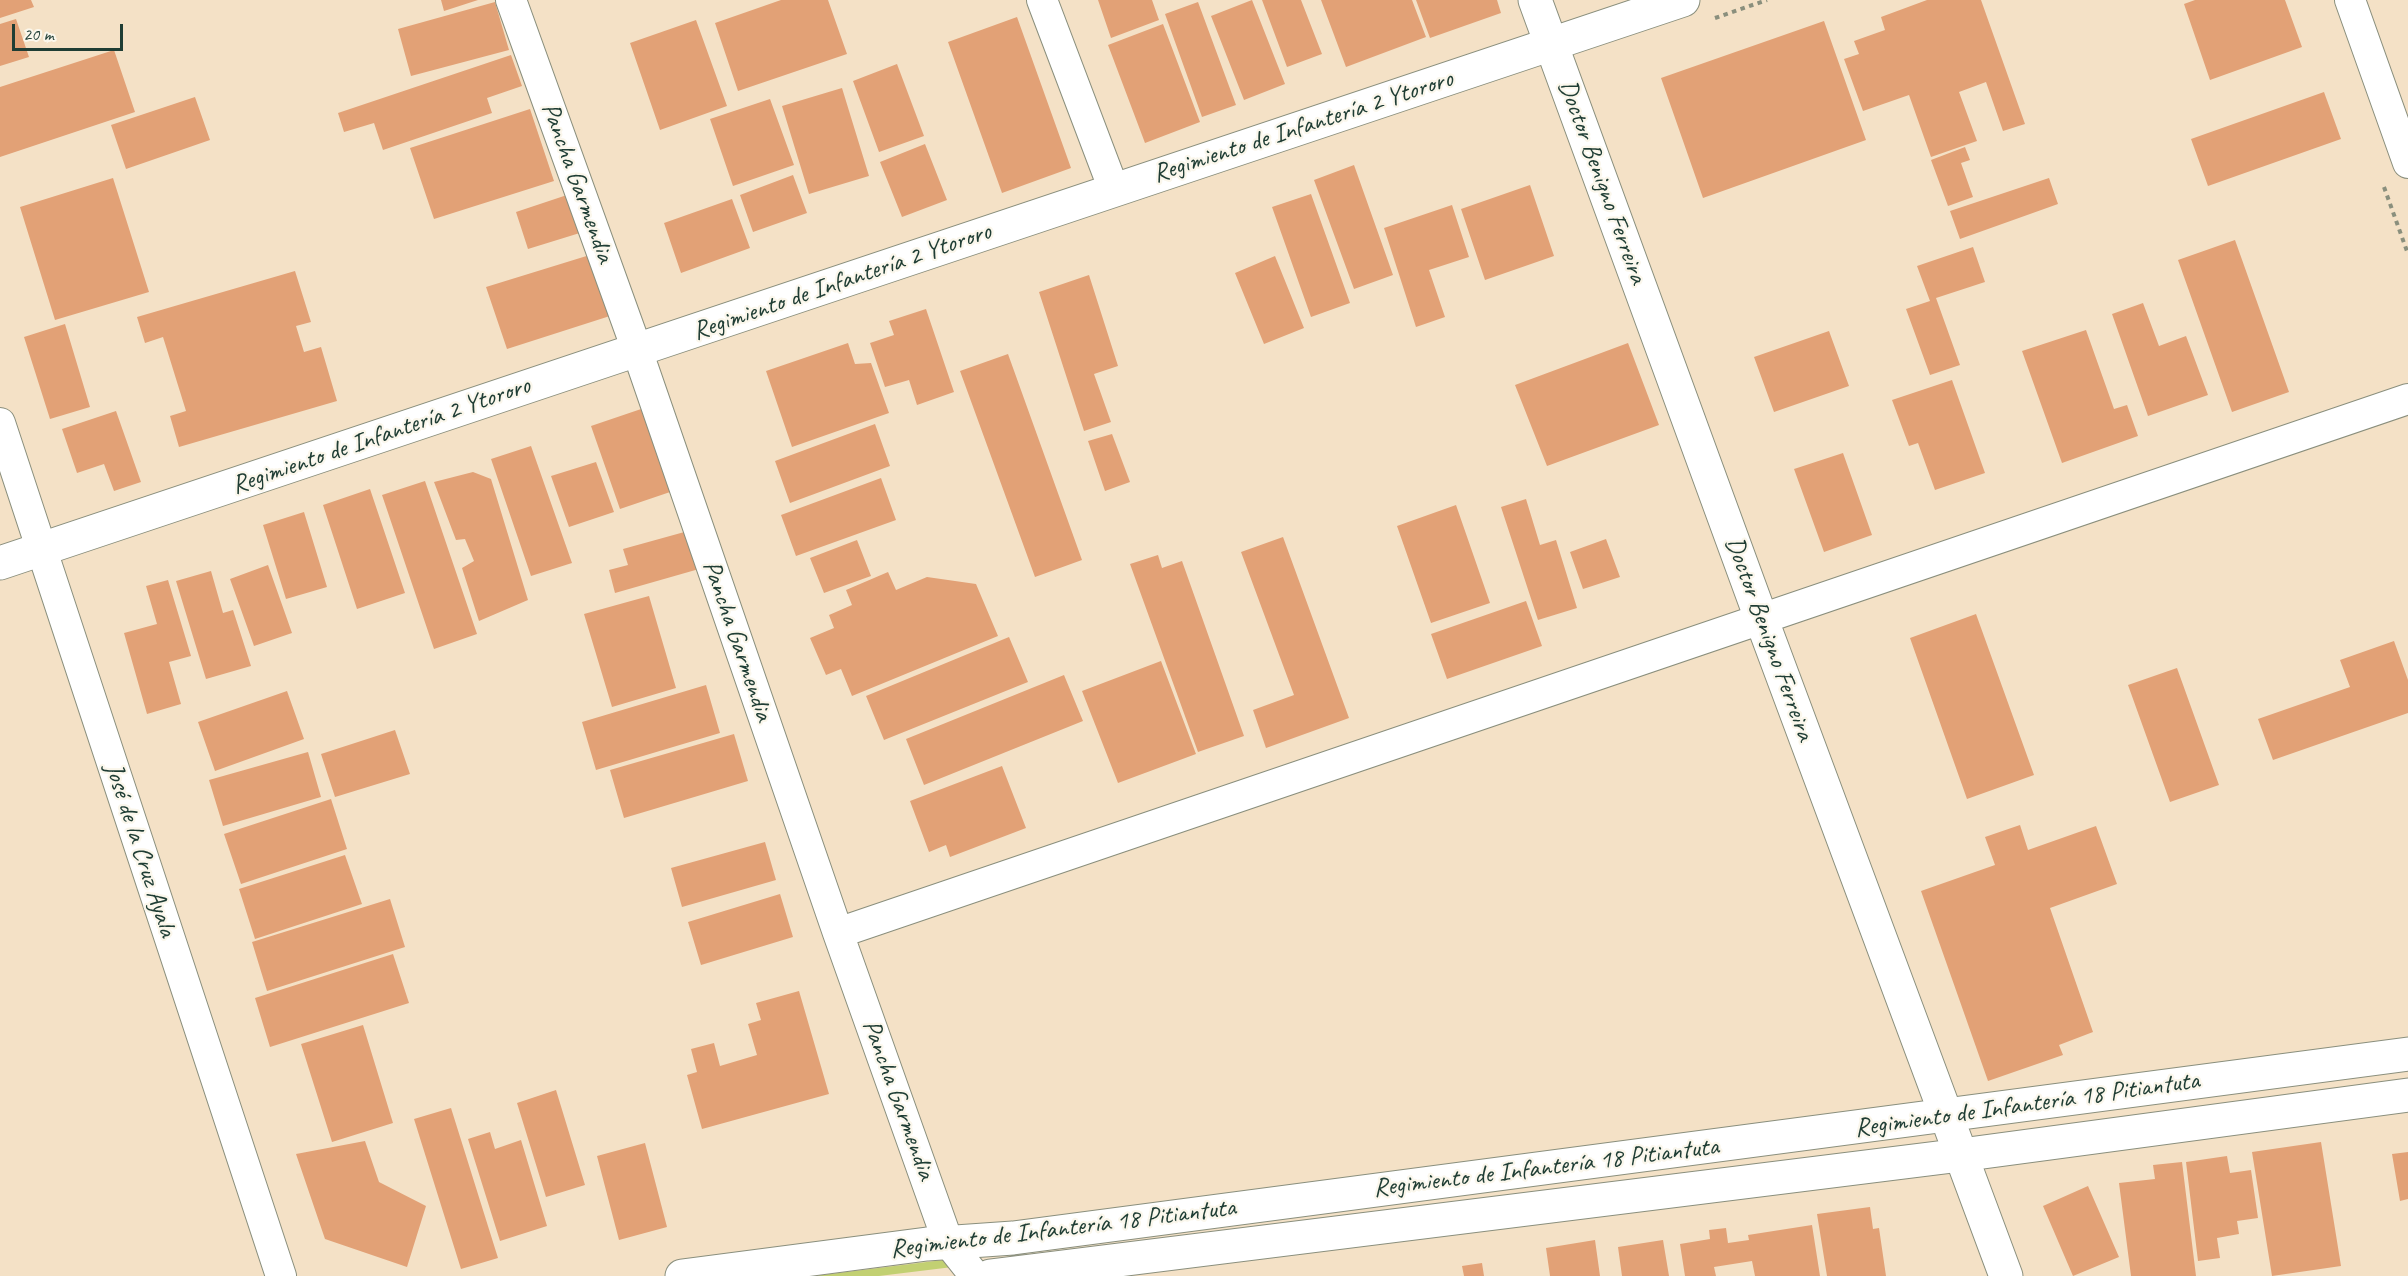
<!DOCTYPE html>
<html>
<head>
<meta charset="utf-8">
<style>
  body { margin:0 }
  #map { position:relative; width:2408px; height:1276px; overflow:hidden; background:#f4e1c6; font-family:Caveat,sans-serif }
  canvas { display:block }
  .scale { position:absolute; left:12px; top:24px; width:111px; height:27px; box-sizing:border-box; border:3px solid #1f3d34; border-top:0; padding-left:8px; font-size:18px; line-height:21px; white-space:nowrap; color:#1f3d34; -webkit-text-stroke:4px #fbf7ec; paint-order:stroke }
</style>
</head>
<body>
<div id="map">
<canvas width="2408" height="1276"></canvas>
<div class="scale">20 m</div>
</div>
<script>
const ctx = document.querySelector('canvas').getContext('2d');
ctx.lineJoin = 'round';
function fillPath(path, color) {
  ctx.fillStyle = color;
  ctx.fill(path, 'evenodd');
}
function toPath(rows) {
  const path = new Path2D();
  for (const r of rows) {
    path.moveTo(r[0], r[1]);
    for (let i = 2; i < r.length; i += 2) path.lineTo(r[i], r[i + 1]);
  }
  return path;
}
function stroke(path, color, width, dash) {
  ctx.strokeStyle = color;
  ctx.lineWidth = width;
  ctx.lineCap = dash ? 'butt' : 'round';
  ctx.setLineDash(dash || []);
  ctx.stroke(path);
}
function label(font, color, halo, rows, align = 'center') {
  ctx.font = font + ' Caveat,sans-serif';
  ctx.lineWidth = 4.5;
  ctx.setLineDash([]);
  ctx.textBaseline = 'middle';
  ctx.strokeStyle = halo;
  ctx.fillStyle = color;
  for (const [text, x, y, turn = 0] of rows) {
    ctx.save();
    ctx.translate(x, y);
    ctx.rotate((+turn || 0) * Math.PI / 180);
    ctx.textAlign = isNaN(turn) ? turn : align;
    if (halo) ctx.strokeText(text, 0, 0);
    ctx.fillText(text, 0, 0);
    ctx.restore();
  }
}
const green = toPath([
  [967,1257,969,1265,879,1276,814,1276]
]);
const building = toPath([
  [0,0,31,0,34,7,0,18],
  [441,0,478,0,444,11],
  [781,0,828,0,847,54,738,91,715,23],
  [1098,0,1152,0,1159,20,1111,38],
  [1252,0,1285,84,1244,100,1211,16],
  [1262,0,1301,0,1322,54,1287,67],
  [1321,0,1412,0,1426,37,1346,67],
  [1416,0,1497,0,1501,13,1430,38],
  [1927,0,1981,0,2025,124,2003,131,1986,82,1959,92,1977,141,1931,157,1909,95,1863,111,1844,59,1859,54,1854,41,1885,30,1881,17],
  [2195,0,2285,0,2302,47,2210,80,2184,4],
  [495,2,509,50,411,76,398,29],
  [1198,2,1236,105,1202,117,1165,14],
  [1017,17,1071,168,1002,193,948,42],
  [16,19,29,57,0,66,0,24],
  [696,20,727,106,660,130,630,43],
  [1824,21,1866,140,1703,198,1661,78],
  [1163,24,1200,122,1145,143,1108,45],
  [114,50,135,112,0,157,0,87],
  [511,55,522,86,487,98,492,113,383,150,374,123,344,132,338,113],
  [897,64,924,136,879,152,853,81],
  [842,88,869,176,809,194,782,106],
  [2324,92,2341,139,2208,186,2191,139],
  [195,97,210,140,126,169,111,125],
  [770,99,794,165,733,186,710,119],
  [530,109,554,181,434,219,410,148],
  [925,144,947,200,902,217,880,162],
  [1965,147,1970,160,1961,163,1973,197,1948,206,1931,160],
  [1354,165,1393,275,1354,289,1314,180],
  [793,175,807,213,753,232,740,195],
  [113,178,149,292,55,320,20,207],
  [2049,178,2058,204,1960,239,1950,211],
  [1530,185,1554,256,1485,280,1461,209],
  [570,194,583,232,528,249,516,212],
  [1311,194,1350,303,1311,317,1272,207],
  [732,199,750,248,681,273,664,223],
  [1452,205,1469,257,1429,270,1445,317,1416,327,1384,228],
  [2235,240,2289,392,2232,412,2178,260],
  [1973,247,1985,282,1936,298,1960,365,1930,375,1906,309,1930,301,1917,266],
  [593,254,613,315,507,349,486,287],
  [1275,256,1304,328,1264,344,1235,273],
  [295,271,311,322,296,326,304,352,321,347,337,401,179,447,170,416,186,411,163,337,145,343,137,317],
  [1089,275,1118,366,1094,374,1111,422,1084,431,1039,292],
  [2143,303,2159,346,2186,336,2208,395,2148,416,2112,314],
  [926,309,954,392,917,405,909,380,885,387,870,343,894,335,889,321],
  [65,324,90,407,50,419,24,337],
  [2086,330,2114,409,2127,405,2138,436,2062,463,2022,351],
  [1829,331,1849,386,1774,412,1754,357],
  [848,343,855,364,871,363,889,413,792,447,766,371],
  [1628,343,1659,425,1547,466,1515,385],
  [1008,354,1082,560,1035,577,960,371],
  [1952,380,1985,473,1935,490,1918,443,1909,446,1892,400],
  [647,407,676,490,620,509,591,426],
  [116,411,141,482,114,491,104,464,77,473,62,429],
  [875,424,890,466,790,503,775,461],
  [1112,434,1130,482,1105,491,1088,441],
  [531,446,572,563,531,576,491,459],
  [1843,453,1872,535,1824,552,1794,469],
  [596,462,614,512,569,527,551,476],
  [473,472,491,479,528,600,479,621,462,568,474,561,465,539,456,540,434,482],
  [881,478,896,520,796,556,781,515],
  [425,481,477,634,434,649,382,495],
  [370,489,405,593,357,609,323,505],
  [1526,499,1540,545,1556,540,1577,608,1538,620,1501,507],
  [1456,505,1490,603,1431,623,1397,526],
  [304,512,327,587,286,599,263,525],
  [688,531,699,569,615,593,609,570,628,565,623,549],
  [1283,537,1349,718,1266,748,1253,710,1294,695,1241,552],
  [1606,539,1620,577,1583,589,1570,552],
  [857,540,871,576,824,593,810,558],
  [1158,555,1162,568,1182,561,1244,736,1198,752,1130,564],
  [268,565,292,633,254,646,230,579],
  [211,571,223,613,233,610,251,666,206,679,176,581],
  [888,572,896,590,927,577,976,584,998,636,852,696,841,669,826,675,810,638,834,628,829,615,852,605,846,590],
  [168,580,191,656,169,662,181,704,147,714,124,633,157,624,146,586],
  [649,596,676,688,612,707,584,614],
  [1526,601,1542,646,1447,679,1431,634],
  [1976,614,2034,775,1967,799,1910,638],
  [1009,637,1028,682,884,740,866,696],
  [2394,641,2408,680,2408,713,2273,760,2258,719,2350,687,2340,660],
  [1161,661,1196,754,1118,783,1082,691],
  [2177,668,2219,785,2170,802,2128,685],
  [1064,675,1083,721,924,785,906,739],
  [706,685,720,733,596,770,582,722],
  [287,691,304,739,215,771,198,722],
  [395,730,410,774,335,797,321,754],
  [734,734,748,781,624,818,610,770],
  [308,752,321,797,223,826,209,780],
  [1002,766,1026,828,950,857,946,845,929,852,910,801],
  [331,799,347,849,241,884,224,834],
  [2020,825,2028,850,2096,826,2117,884,2050,908,2093,1032,2059,1045,2063,1055,1988,1081,1921,891,1995,865,1985,837],
  [765,842,776,880,682,907,671,868],
  [345,855,362,904,255,939,239,889],
  [780,894,793,937,701,965,688,922],
  [390,899,405,947,267,991,252,942],
  [393,954,409,1003,270,1047,255,998],
  [799,991,829,1094,702,1129,687,1075,697,1072,691,1049,714,1043,720,1066,757,1055,748,1024,761,1020,756,1003],
  [363,1025,393,1123,332,1142,301,1044],
  [556,1090,585,1185,546,1197,517,1103],
  [451,1108,498,1258,461,1269,414,1119],
  [490,1132,495,1149,521,1140,547,1226,500,1241,468,1139],
  [365,1141,379,1182,426,1206,407,1267,325,1239,296,1154],
  [2321,1142,2341,1266,2272,1276,2252,1152],
  [645,1143,667,1227,619,1240,597,1156],
  [2408,1152,2408,1199,2400,1201,2392,1154],
  [2227,1156,2230,1173,2251,1170,2258,1218,2237,1221,2239,1234,2217,1238,2220,1258,2198,1261,2186,1162],
  [2182,1162,2196,1276,2131,1276,2119,1183,2155,1179,2153,1165],
  [2088,1186,2119,1257,2073,1276,2043,1206],
  [1870,1207,1873,1229,1879,1228,1886,1276,1827,1276,1817,1214],
  [1812,1225,1820,1276,1755,1276,1752,1261,1714,1267,1716,1276,1685,1276,1680,1244,1710,1239,1709,1230,1726,1228,1728,1243,1749,1240,1748,1235],
  [1595,1240,1600,1276,1550,1276,1546,1248],
  [1663,1240,1669,1276,1622,1276,1618,1247],
  [1482,1263,1484,1276,1464,1276,1462,1266]
]);
const path = toPath([
  [1715,18,1767,0],
  [2384,187,2408,254]
]);
const minor = toPath([
  [511,0,637,350,838,933,948,1242,975,1276],
  [1042,0,1114,190],
  [2350,0,2408,163],
  [0,423,281,1276],
  [838,933,2408,399]
]);
const tertiary = toPath([
  [1535,0,1761,618,2006,1276],
  [0,563,1683,0]
]);
const secondary = toPath([
  [682,1276,927,1244,1013,1238,2408,1054],
  [990,1276,1961,1155,2408,1095]
]);
const streetNames = [
  ["Regimiento de Infantería 2 Ytororo",1303,127,-18],
  ["Doctor Benigno Ferreira",1602,182,70],
  ["Pancha Garmendia",577,183,70],
  ["Regimiento de Infantería 2 Ytororo",842,282,-19],
  ["Regimiento de Infantería 2 Ytororo",381,436,-19],
  ["Doctor Benigno Ferreira",1769,639,70],
  ["Pancha Garmendia",737,641,71],
  ["José de la Cruz Ayala",140,850,72],
  ["Pancha Garmendia",898,1100,70],
  ["Regimiento de Infantería 18 Pitiantuta",2027,1105,-8],
  ["Regimiento de Infantería 18 Pitiantuta",1546,1168,-7],
  ["Regimiento de Infantería 18 Pitiantuta",1063,1229,-7]
];
fillPath(green, '#c2d072');
fillPath(building, '#e2a176');
stroke(minor, '#8a8f7d', 32);
stroke(tertiary, '#8a8f7d', 35);
stroke(secondary, '#8a8f7d', 35);
stroke(path, '#8a8f7d', 4, [4.5, 4.5]);
stroke(minor, '#fff', 30);
stroke(tertiary, '#fff', 33);
stroke(secondary, '#fff', 33);
label('26px', '#1f3d34', '#fbf7ec', streetNames);
</script>
</body>
</html>
